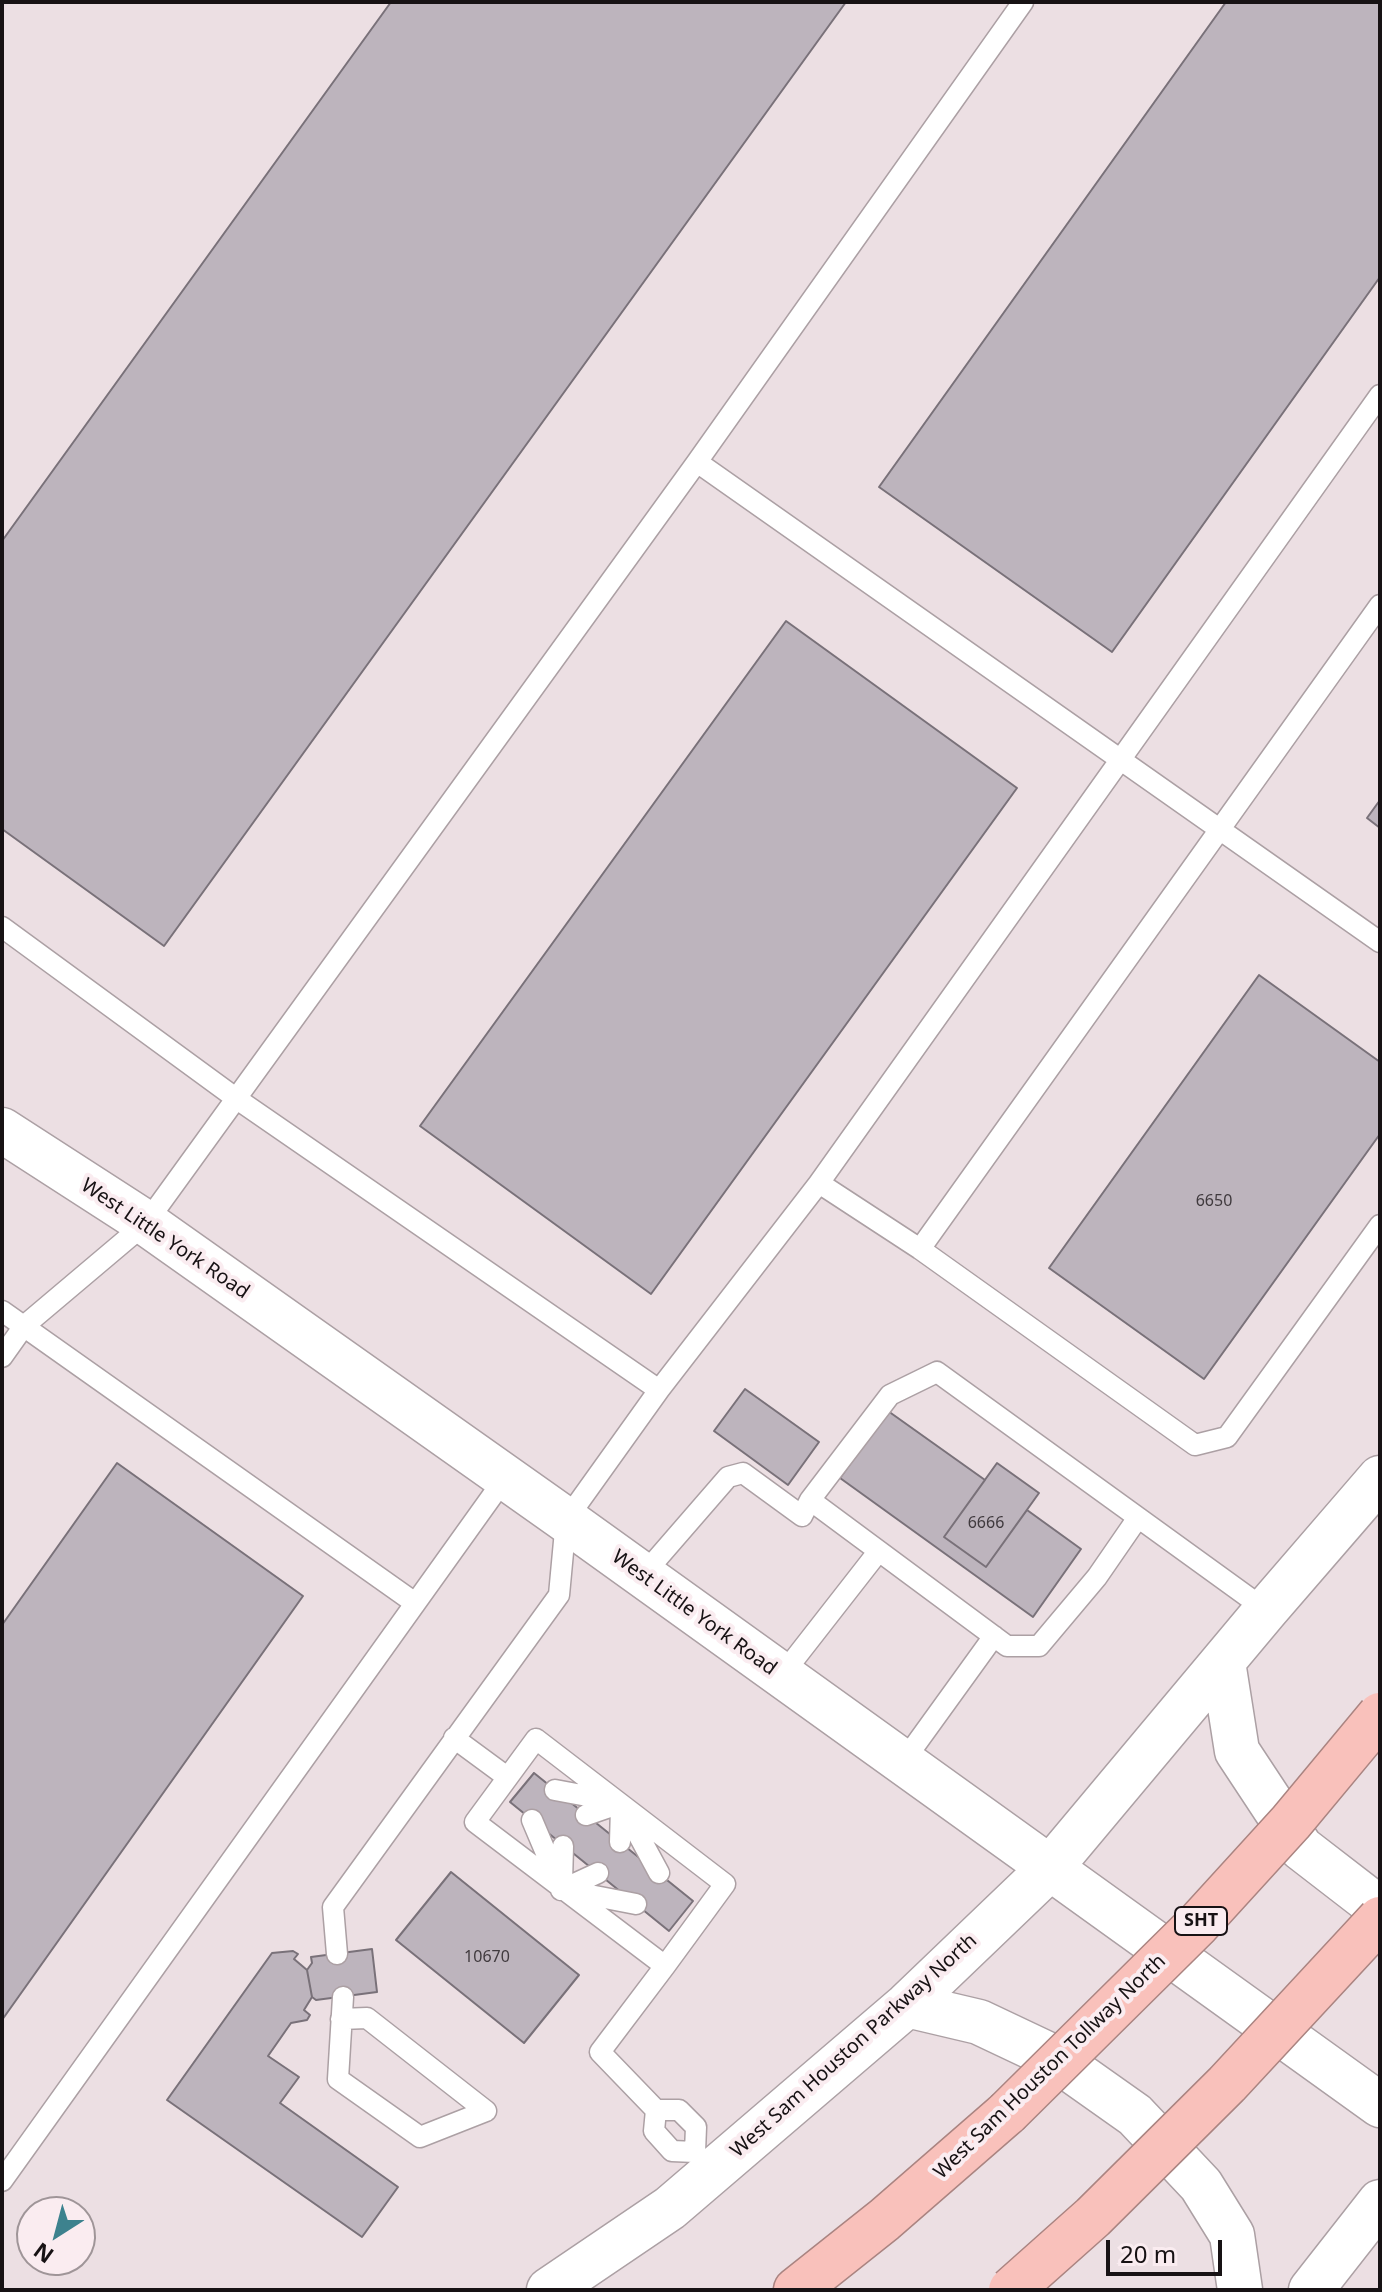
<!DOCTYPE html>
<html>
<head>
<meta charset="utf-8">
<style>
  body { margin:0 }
  #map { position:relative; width:1382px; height:2292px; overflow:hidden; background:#ecdfe3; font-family:"Noto Sans",sans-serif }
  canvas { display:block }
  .frame { position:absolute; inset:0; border:4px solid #171214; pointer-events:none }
  .north { position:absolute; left:16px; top:2196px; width:80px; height:80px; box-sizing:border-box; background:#faecf0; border:2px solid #9f9598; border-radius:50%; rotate:216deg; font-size:22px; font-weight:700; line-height:32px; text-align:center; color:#171214 }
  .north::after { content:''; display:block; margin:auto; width:28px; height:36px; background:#3d828e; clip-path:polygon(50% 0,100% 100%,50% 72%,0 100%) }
  .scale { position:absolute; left:1106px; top:2240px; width:116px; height:36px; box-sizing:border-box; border:4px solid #171214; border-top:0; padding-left:10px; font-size:24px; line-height:28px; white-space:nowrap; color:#171214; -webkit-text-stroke:6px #faecf0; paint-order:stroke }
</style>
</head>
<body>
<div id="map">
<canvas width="1382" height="2292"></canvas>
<div class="frame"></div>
<div class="north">N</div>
<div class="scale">20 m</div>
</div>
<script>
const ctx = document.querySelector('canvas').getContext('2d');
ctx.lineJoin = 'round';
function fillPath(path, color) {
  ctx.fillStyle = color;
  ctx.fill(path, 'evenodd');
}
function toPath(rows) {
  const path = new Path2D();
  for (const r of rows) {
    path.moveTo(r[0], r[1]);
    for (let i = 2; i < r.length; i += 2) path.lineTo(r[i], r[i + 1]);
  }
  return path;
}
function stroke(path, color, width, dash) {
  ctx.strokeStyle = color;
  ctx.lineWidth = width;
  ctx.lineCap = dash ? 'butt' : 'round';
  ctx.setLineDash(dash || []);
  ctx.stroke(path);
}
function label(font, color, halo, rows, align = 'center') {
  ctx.font = font + ' "Noto Sans",sans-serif';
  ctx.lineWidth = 8;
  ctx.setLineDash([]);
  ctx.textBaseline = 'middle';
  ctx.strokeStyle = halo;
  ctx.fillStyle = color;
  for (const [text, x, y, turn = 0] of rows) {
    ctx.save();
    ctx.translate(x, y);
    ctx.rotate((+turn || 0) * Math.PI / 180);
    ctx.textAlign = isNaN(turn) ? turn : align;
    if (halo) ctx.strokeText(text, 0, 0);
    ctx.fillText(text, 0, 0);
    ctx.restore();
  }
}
const building = toPath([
  [391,2,846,2,164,946,2,829,2,541,391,2],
  [1226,2,1380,2,1380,277,1112,652,879,487,1226,2],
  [786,621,1017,788,651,1294,420,1126,786,621],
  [1380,800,1380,828,1367,818,1380,800],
  [1259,975,1380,1062,1380,1134,1204,1379,1049,1268,1259,975],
  [745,1389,819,1442,788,1485,714,1431,745,1389],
  [888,1411,985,1480,944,1537,986,1567,1027,1510,1081,1549,1033,1617,840,1478,888,1411],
  [117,1463,303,1596,2,2020,2,1625,117,1463],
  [997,1463,1039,1493,986,1567,944,1537,997,1463],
  [534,1773,693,1901,669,1931,510,1802,534,1773],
  [451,1872,579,1975,524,2043,396,1940,451,1872],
  [372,1949,377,1992,316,2000,312,1997,307,1970,312,1963,311,1957,372,1949],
  [293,1951,298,1954,294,1959,307,1970,312,1997,304,2010,310,2015,307,2020,291,2023,268,2056,299,2077,280,2103,398,2187,362,2237,167,2100,272,1953,293,1951]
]);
const service = toPath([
  [697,462,1380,942],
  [2,927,237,1099,659,1390,819,1183,920,1249,1195,1445,1227,1437,1380,1225],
  [819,1183,1380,395],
  [920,1249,1380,605],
  [2,1311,415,1603],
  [2,1357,24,1326,146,1223,697,462,1023,2],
  [810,1500,1007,1646,1039,1646,1097,1577,1137,1519],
  [643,1575,728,1477,743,1473,802,1516,810,1500,890,1395,937,1372,1266,1610],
  [782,1675,878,1552],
  [454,1738,507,1777],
  [903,1762,994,1636],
  [555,1790,614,1801],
  [625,1810,659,1873],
  [586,1815,618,1804],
  [532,1820,560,1886],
  [620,1842,621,1807],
  [562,1882,563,1846],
  [561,1890,598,1873],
  [569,1891,636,1904],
  [337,1954,333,1907,559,1595,566,1520,659,1390],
  [665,1966,475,1822,536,1739,725,1884,665,1966,600,2052,656,2110,679,2110,696,2127,695,2152,712,2172],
  [343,1997,338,2079,420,2137,486,2111],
  [341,2019,367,2018,486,2111],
  [656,2110,654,2131,672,2151,695,2152],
  [2,2181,505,1478]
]);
const secondary = toPath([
  [2,1130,146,1223,566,1520,1380,2105],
  [1223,1662,1237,1751,1301,1848,1380,1909],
  [907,2005,979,2022,1053,2057,1135,2115,1201,2185,1232,2235,1240,2290],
  [549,2290,670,2208,907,2005,1050,1868,1266,1610,1380,1478],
  [1311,2290,1380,2202]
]);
const motorway = toPath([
  [796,2290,884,2220,1007,2113]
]);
const motorwayBridge = toPath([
  [1007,2113,1198,1924,1291,1822,1380,1715],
  [1011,2290,1093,2217,1227,2084,1380,1919]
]);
const numberNames = [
  ["6650",1214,1201],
  ["6666",986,1523],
  ["10670",487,1957]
];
const shields = [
  [1201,1921,52]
];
const shieldNames = [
  ["SHT",1201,1921]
];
const streetNames = [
  ["West Little York Road",165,1239,34],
  ["West Little York Road",694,1613,36],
  ["West Sam Houston Parkway North",854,2046,-42],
  ["West Sam Houston Tollway North",1050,2067,-44]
];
fillPath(building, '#bdb4bd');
stroke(building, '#797179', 2);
stroke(service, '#aca0a4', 23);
stroke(secondary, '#aca0a4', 47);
stroke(motorway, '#aa8481', 47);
stroke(service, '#fff', 20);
stroke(secondary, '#fff', 44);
stroke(motorway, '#f9c1bb', 44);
stroke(motorwayBridge, '#aa8481', 47, []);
stroke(motorwayBridge, '#f9c1bb', 44);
label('16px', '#403a3e', null, numberNames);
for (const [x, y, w] of shields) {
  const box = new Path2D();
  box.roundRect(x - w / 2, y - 14, w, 28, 6);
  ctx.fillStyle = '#faecf0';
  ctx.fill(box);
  stroke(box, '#171214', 2);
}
label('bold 18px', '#171214', null, shieldNames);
label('20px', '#171214', '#faecf0', streetNames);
</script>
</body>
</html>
